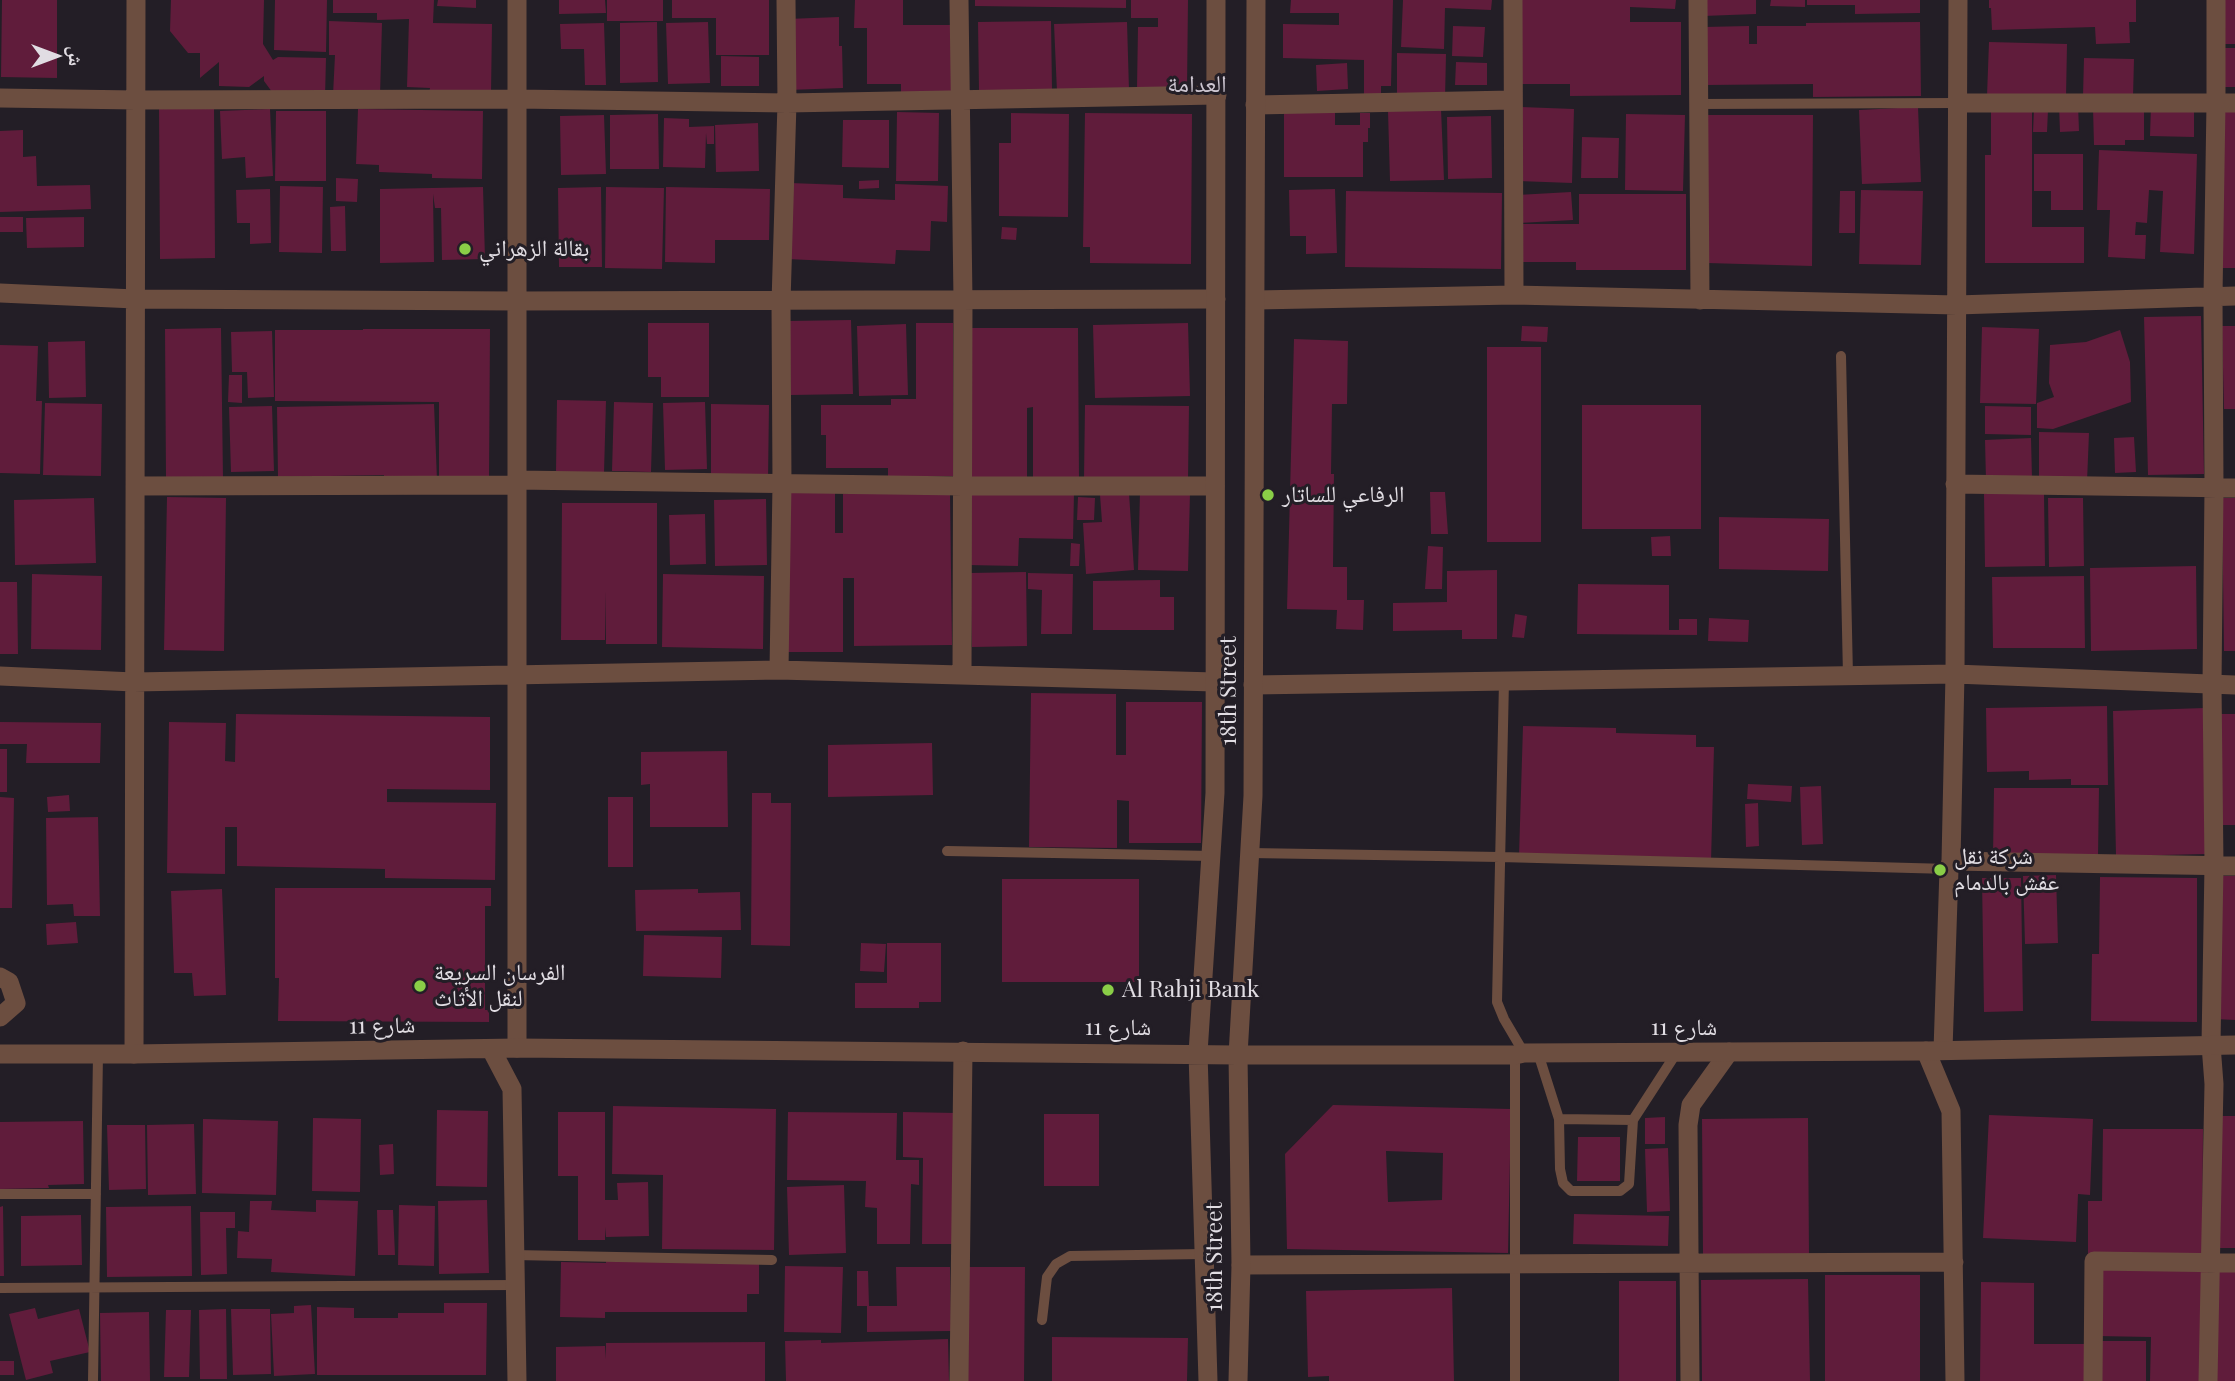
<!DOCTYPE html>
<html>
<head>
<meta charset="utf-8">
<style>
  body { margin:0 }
  #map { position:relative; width:2235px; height:1381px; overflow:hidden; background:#231e26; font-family:"Playfair Display","Noto Naskh Arabic",serif }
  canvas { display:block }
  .north { position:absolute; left:21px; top:21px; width:70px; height:70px; -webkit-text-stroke:5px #231e26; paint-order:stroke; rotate:90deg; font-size:19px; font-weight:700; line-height:28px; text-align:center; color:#e1dde3 }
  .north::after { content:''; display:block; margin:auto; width:24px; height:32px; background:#e1dde3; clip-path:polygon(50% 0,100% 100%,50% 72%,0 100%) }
</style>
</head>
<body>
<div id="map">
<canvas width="2235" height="1381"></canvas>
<div class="north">ش</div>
</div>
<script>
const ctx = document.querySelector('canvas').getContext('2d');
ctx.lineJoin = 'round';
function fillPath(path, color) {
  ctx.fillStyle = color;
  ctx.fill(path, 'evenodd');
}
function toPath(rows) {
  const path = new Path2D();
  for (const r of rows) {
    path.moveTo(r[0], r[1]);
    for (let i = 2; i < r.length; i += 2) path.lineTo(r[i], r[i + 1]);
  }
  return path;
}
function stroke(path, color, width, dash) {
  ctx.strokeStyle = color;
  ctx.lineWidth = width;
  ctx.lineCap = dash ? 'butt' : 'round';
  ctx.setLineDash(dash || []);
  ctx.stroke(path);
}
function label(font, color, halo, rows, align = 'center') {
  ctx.font = font + ' "Playfair Display","Noto Naskh Arabic",serif';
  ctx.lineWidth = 6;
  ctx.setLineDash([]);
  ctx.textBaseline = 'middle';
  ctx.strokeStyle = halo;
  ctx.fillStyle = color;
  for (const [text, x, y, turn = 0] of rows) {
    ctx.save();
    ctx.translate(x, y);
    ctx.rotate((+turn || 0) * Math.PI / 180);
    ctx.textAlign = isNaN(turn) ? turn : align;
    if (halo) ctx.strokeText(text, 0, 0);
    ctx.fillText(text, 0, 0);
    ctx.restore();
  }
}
const building = toPath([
  [2,0,57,0,57,78,1,77],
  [171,0,264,0,263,44,273,60,278,57,326,58,325,98,275,96,264,81,264,76,249,87,219,86,219,62,200,78,200,53,188,53,170,31],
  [275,0,327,0,326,52,274,50],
  [333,0,434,0,433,23,492,24,491,94,429,93,430,88,407,87,409,19,377,20,377,13,333,13],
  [438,0,476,0,476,8,437,6],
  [559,0,605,0,606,13,559,14],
  [607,0,663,0,663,21,607,21],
  [672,0,769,0,769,55,716,55,716,18,672,18],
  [855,0,903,0,903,25,956,25,955,97,901,97,901,84,867,84,867,28,854,28],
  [975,0,1126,0,1126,8,975,6],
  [1131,0,1188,0,1187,89,1137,88,1138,27,1158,27,1158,18,1131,18],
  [1291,0,1393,0,1391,86,1381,86,1381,95,1364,95,1364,60,1283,58,1283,24,1339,25,1339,13,1290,13],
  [1403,0,1492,0,1491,10,1445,8,1444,49,1401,47],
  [1519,0,1676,0,1675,9,1630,7,1630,22,1681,22,1681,95,1570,96,1570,84,1519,84],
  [1703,0,1756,0,1756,14,1703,16],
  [1771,0,1805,0,1805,7,1770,6],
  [1807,0,1920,0,1920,13,1855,14,1855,5,1807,5],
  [1989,0,2136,0,2136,22,2129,22,2130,43,2096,44,2095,27,1992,30,1991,8,1989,8],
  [2218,0,2235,0,2235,44,2219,44],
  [839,17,839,46,842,46,843,88,788,90,787,19],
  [329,21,382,23,380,96,333,95,335,55,329,55],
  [1051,21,1052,89,979,91,978,22],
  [657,22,658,82,620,83,620,23],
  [708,22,710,83,668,84,666,23],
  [1127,22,1129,90,1057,92,1054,24],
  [1920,22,1921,96,1813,97,1813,84,1705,85,1704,27,1749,26,1749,44,1757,44,1757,26,1806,26,1806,23],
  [604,23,606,85,585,85,584,49,561,49,560,24],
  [1453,26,1485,27,1483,57,1452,56],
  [1989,42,2067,44,2066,98,1987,96],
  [2222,48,2235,48,2235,87,2222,87],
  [1397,53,1446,54,1445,99,1397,98],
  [721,56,759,57,759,86,721,86],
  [2084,58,2134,59,2133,97,2083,96],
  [1456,62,1487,63,1487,85,1455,85],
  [1347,63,1348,89,1317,91,1316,65],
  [2078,104,2079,131,2060,132,2059,105],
  [214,105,215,258,160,259,159,106],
  [2151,106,2194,107,2194,137,2150,136],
  [1521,107,1574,109,1572,183,1518,181],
  [1918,107,1921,182,1862,184,1859,110],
  [2144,107,2144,140,2125,140,2125,145,2094,145,2093,108],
  [270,109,273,176,246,178,245,157,222,159,220,111],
  [358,109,483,111,482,179,432,178,432,174,379,172,379,165,356,164],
  [1284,109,1335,109,1335,125,1360,125,1360,113,1370,113,1370,128,1368,128,1368,142,1363,142,1363,177,1284,177],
  [1441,109,1444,180,1390,181,1388,111],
  [2034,109,2048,110,2047,132,2033,132],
  [1991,110,2032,110,2032,227,2084,227,2084,263,1985,263,1985,155,1991,155],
  [2220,110,2235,110,2235,268,2222,268],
  [276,111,326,111,326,181,275,181],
  [897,112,939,113,938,181,896,181],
  [1011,113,1069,114,1068,217,999,216,999,143,1011,143],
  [1085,113,1192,114,1191,264,1090,263,1090,247,1083,247],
  [658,114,659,169,610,169,610,115],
  [1626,114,1685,115,1683,191,1625,190],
  [604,115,606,174,561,175,560,116],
  [1708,115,1813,115,1812,266,1707,263],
  [1491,116,1492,178,1448,179,1447,117],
  [664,118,689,119,689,127,714,126,714,144,707,144,706,133,705,168,663,167],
  [843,120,889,120,889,168,842,167],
  [758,123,759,171,716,172,715,125],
  [23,130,23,157,36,156,37,186,90,185,91,209,0,212,0,131],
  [1582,137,1619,138,1618,178,1581,178],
  [2099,150,2197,154,2194,254,2160,252,2163,191,2149,190,2147,223,2136,222,2135,235,2146,235,2145,259,2108,257,2110,210,2097,210],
  [2034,154,2083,154,2083,210,2051,210,2051,191,2034,191],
  [336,178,358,179,357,202,336,201],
  [879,180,879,188,859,189,859,181],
  [790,183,843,185,843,198,895,200,895,184,948,186,947,222,931,221,930,251,896,250,895,264,787,259],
  [280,186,323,187,322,253,279,252],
  [483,187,485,259,442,260,441,208,435,208,433,194,434,262,380,263,380,189],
  [601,187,602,267,559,267,558,188],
  [606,187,664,188,662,269,605,268],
  [666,187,770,189,769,240,715,240,715,263,665,262],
  [270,189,271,243,250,244,250,223,237,223,236,190],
  [1335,189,1337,253,1306,254,1306,236,1290,236,1289,190],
  [1861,190,1923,191,1921,265,1859,264],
  [1346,191,1502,193,1501,269,1345,267],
  [1840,191,1855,191,1855,233,1839,233],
  [1571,192,1573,220,1519,223,1517,195],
  [1579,194,1686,194,1686,270,1576,270,1576,262,1519,262,1519,224,1579,224],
  [345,206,346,251,331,251,330,207],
  [0,217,23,217,23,232,0,232],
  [84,217,84,247,27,248,26,218],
  [1002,227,1017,228,1016,240,1001,239],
  [2201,316,2204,474,2148,475,2144,317],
  [851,320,853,394,791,395,789,321],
  [648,323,709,323,709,397,661,397,661,377,648,377],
  [916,323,953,323,953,476,888,476,888,468,826,468,826,435,821,435,821,405,891,405,891,399,916,399],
  [1188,323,1190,396,1095,398,1093,325],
  [906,324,908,395,859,396,857,326],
  [1522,326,1548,327,1547,342,1521,341],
  [2222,326,2235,326,2235,409,2224,409],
  [1982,327,2039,329,2036,404,1980,403],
  [221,328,223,479,166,479,165,329],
  [969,328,1078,328,1079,479,1033,479,1033,407,1027,408,1027,479,969,479],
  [363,329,490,329,489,480,439,480,439,402,275,401,275,330,363,330],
  [2120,330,2130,362,2131,402,2053,429,2037,428,2037,403,2054,397,2049,383,2050,345,2086,342],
  [272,331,274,397,248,398,247,372,232,372,231,332],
  [1294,339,1348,341,1347,404,1332,404,1331,474,1334,474,1333,567,1347,567,1347,600,1364,600,1363,630,1336,629,1337,610,1287,609],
  [85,341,86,397,49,398,48,342],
  [0,345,38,346,36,401,42,401,40,474,0,473],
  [1487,347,1541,347,1541,542,1487,542],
  [229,375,242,375,242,403,228,402],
  [557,400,606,401,604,473,556,472],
  [614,402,653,403,651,472,612,471],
  [705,402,707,469,665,470,663,403],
  [45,403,102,404,101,476,43,475],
  [434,404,437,480,384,481,384,475,278,477,277,407],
  [711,404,769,405,768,480,711,479],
  [1085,405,1189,406,1188,480,1084,479],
  [1582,405,1701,405,1701,529,1582,529],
  [272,406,274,471,231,472,229,407],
  [1985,406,2031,407,2031,435,1985,434],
  [2039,432,2089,433,2087,482,2039,481],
  [2134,437,2136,472,2115,473,2114,438],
  [2031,438,2032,479,1986,481,1985,440],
  [969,490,1074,493,1073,539,1019,538,1018,566,967,565],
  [835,492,835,533,843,533,843,494,950,494,952,645,854,646,854,578,843,578,843,652,787,652,786,493],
  [1140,492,1190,493,1188,571,1138,570],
  [1430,492,1445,492,1448,534,1431,534],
  [1129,493,1134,570,1086,574,1083,523,1102,522,1100,495],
  [1984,494,2044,494,2045,566,1985,567],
  [167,497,226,498,224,651,164,650],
  [1078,497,1095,498,1094,520,1077,520],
  [94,498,96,563,15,565,14,500],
  [2048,498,2083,498,2084,566,2049,567],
  [2222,498,2235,498,2235,651,2224,651],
  [766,499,767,565,715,566,714,500],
  [562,503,657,503,657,644,606,644,606,591,605,640,561,640],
  [705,514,706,564,670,565,669,515],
  [1719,517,1829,519,1828,571,1719,569],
  [1670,536,1671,556,1652,556,1651,537],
  [1071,543,1080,544,1079,566,1070,566],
  [1428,546,1443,547,1442,589,1425,589],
  [2196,566,2197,649,2091,651,2090,568],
  [1497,570,1497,639,1462,639,1462,630,1393,631,1393,603,1447,602,1447,571],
  [1026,572,1027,646,972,647,970,573],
  [1028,573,1073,574,1072,634,1041,634,1042,590,1028,589],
  [32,574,102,576,101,650,31,649],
  [663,574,764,576,763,649,662,647],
  [2084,576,2085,648,1993,648,1992,577],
  [1160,580,1160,597,1174,597,1174,630,1093,630,1093,581],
  [0,582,17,582,18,654,0,654],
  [1578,584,1669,585,1669,630,1679,630,1679,619,1697,619,1697,635,1577,634],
  [1515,614,1527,616,1524,638,1512,637],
  [1709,618,1749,620,1748,642,1708,641],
  [1031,693,1116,694,1116,755,1126,755,1126,702,1202,702,1201,843,1129,843,1129,801,1117,800,1117,848,1029,847],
  [2107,706,2108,785,2071,785,2071,779,2029,780,2029,771,1987,772,1986,708],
  [2205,708,2207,854,2116,856,2113,711],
  [236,714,490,717,490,790,387,789,387,802,496,803,495,880,385,878,385,869,237,866,237,827,225,827,225,874,167,873,169,722,226,723,225,761,235,762],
  [2217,714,2235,714,2235,825,2218,825],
  [0,722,101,723,100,763,26,763,27,744,0,744],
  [1523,726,1616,728,1616,733,1696,735,1696,747,1714,747,1711,862,1519,856],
  [932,743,933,795,828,797,828,745],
  [0,749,7,749,7,792,0,792],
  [727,751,728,827,650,827,650,784,641,785,641,752],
  [1748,784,1792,786,1791,802,1747,799],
  [1821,786,1823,844,1802,845,1800,787],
  [1994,788,2099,788,2098,857,1993,856],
  [752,793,771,793,771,803,791,803,790,946,751,945],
  [69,795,70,811,48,812,47,797],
  [0,797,14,798,12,908,0,908],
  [608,797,633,797,633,867,608,867],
  [1758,803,1759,846,1746,847,1745,804],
  [98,817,100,916,74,916,73,904,47,905,46,818],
  [2056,875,2058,943,2025,944,2023,876],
  [2217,876,2235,876,2235,1020,2215,1019],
  [2100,877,2197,878,2197,1022,2091,1021,2092,954,2099,954],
  [1982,878,2021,878,2023,1011,1984,1012],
  [1002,879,1139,879,1139,982,1002,982],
  [275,888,491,888,491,906,485,906,485,1010,489,1010,489,1022,278,1021,279,978,275,978],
  [222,889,226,995,194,996,192,973,174,973,171,891],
  [698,889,698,893,740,892,741,930,636,931,635,890],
  [76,922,78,943,47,945,46,924],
  [644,935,722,937,721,978,643,976],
  [861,943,886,944,884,972,860,971],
  [887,943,941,943,941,1002,919,1002,919,1008,855,1008,855,983,887,983],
  [1333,1105,1511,1109,1508,1253,1287,1249,1285,1154],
  [1386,1151,1443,1153,1442,1200,1388,1202],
  [613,1106,776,1109,774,1250,662,1249,663,1175,612,1174],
  [437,1110,488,1111,487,1187,436,1186],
  [558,1112,605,1112,605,1200,618,1200,617,1183,648,1182,649,1236,606,1237,605,1227,605,1240,578,1240,578,1176,558,1176],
  [788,1112,897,1113,896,1160,919,1160,919,1185,911,1184,910,1244,877,1244,877,1208,865,1207,866,1181,787,1180],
  [903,1112,956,1113,954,1244,922,1244,923,1158,903,1157],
  [1044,1114,1099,1114,1099,1186,1044,1186],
  [1989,1115,2093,1119,2090,1195,2078,1194,2076,1242,1983,1238],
  [2217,1116,2235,1116,2235,1248,2218,1248],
  [1665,1117,1665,1144,1645,1144,1645,1118],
  [313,1118,361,1119,360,1192,312,1191],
  [1808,1118,1809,1255,1703,1255,1702,1119],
  [203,1119,278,1121,276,1195,202,1193],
  [83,1121,84,1184,48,1185,49,1188,0,1189,0,1122],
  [194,1124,196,1194,148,1195,147,1125],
  [107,1125,145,1125,146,1189,109,1190],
  [2103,1129,2203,1129,2202,1254,2088,1256,2088,1201,2102,1201],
  [1578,1137,1620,1137,1620,1181,1577,1181],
  [393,1144,394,1174,380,1175,379,1145],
  [1668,1148,1670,1211,1647,1212,1645,1149],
  [844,1185,846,1253,789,1255,787,1187],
  [316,1200,358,1201,355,1276,271,1272,272,1259,237,1258,238,1231,249,1232,250,1201,272,1201,271,1210,316,1212],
  [487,1200,489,1273,439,1274,438,1201],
  [399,1205,435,1206,434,1266,398,1265],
  [3,1206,4,1276,0,1276,0,1207],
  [191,1206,192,1276,107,1277,106,1207],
  [377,1210,393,1210,395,1255,378,1255],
  [200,1212,235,1212,235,1228,226,1228,227,1274,201,1275],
  [1574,1214,1669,1216,1668,1246,1573,1244],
  [81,1215,82,1265,21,1266,21,1216],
  [606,1261,759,1262,759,1294,747,1294,747,1312,605,1312,605,1318,560,1317,561,1262,606,1263],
  [785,1266,843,1267,841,1333,784,1332],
  [2102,1266,2208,1269,2205,1381,2150,1381,2151,1337,2097,1336],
  [896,1267,950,1267,951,1331,867,1332,867,1306,897,1306],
  [969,1267,1025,1267,1024,1381,968,1381],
  [2213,1270,2235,1270,2235,1381,2212,1381],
  [857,1271,868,1271,869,1306,857,1306],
  [1825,1275,1920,1275,1920,1381,1825,1381],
  [1808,1279,1810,1381,1702,1381,1701,1280],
  [1619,1281,1676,1281,1676,1381,1619,1381],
  [1981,1282,2034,1283,2034,1344,2084,1344,2084,1381,1980,1381],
  [1452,1288,1454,1381,1329,1381,1329,1376,1308,1377,1306,1291],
  [444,1303,487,1303,486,1375,317,1375,317,1307,354,1308,354,1318,398,1318,398,1313,444,1313],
  [311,1305,315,1374,274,1376,271,1314,294,1313,294,1306],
  [35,1308,38,1319,79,1309,90,1352,50,1361,53,1373,26,1380,9,1314],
  [226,1309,227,1379,200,1379,199,1310],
  [231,1309,270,1309,271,1374,233,1375],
  [166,1310,191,1310,189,1377,164,1377],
  [149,1312,150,1381,101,1381,100,1313],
  [1052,1337,1188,1338,1187,1381,1052,1381],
  [948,1339,949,1381,786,1381,785,1341,821,1340,821,1343,854,1342],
  [2098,1341,2146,1341,2146,1381,2098,1381],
  [765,1342,765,1381,556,1381,556,1347,605,1346,606,1359,606,1343],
  [0,1361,14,1361,14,1375,0,1375]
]);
const service = toPath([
  [1698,104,1956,103],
  [1841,356,1848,676],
  [1504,681,1497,1002,1504,1019,1524,1053],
  [947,851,1212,856],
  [1250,853,1500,857,1949,869],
  [1538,1053,1559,1119,1633,1120,1677,1052],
  [1559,1119,1560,1169,1563,1183,1571,1191,1620,1191,1629,1184,1633,1120],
  [0,1194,96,1194],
  [514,1255,772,1260],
  [0,1288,515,1285],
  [1042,1320,1047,1277,1056,1264,1070,1256,1204,1254],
  [93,1381,98,1054],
  [1515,1381,1515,1055]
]);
const minor = toPath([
  [959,0,963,300,962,675],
  [1513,0,1514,295],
  [1698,0,1700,300],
  [0,98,136,100,518,99,787,103,1217,95],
  [1956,103,2235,103],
  [1255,105,1512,100],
  [0,293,135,299,517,301,1216,299],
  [1256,300,1514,295,1957,305,2235,296],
  [516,480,963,486,1215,486],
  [1955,484,2235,488],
  [135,486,517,485],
  [779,670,782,484,781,302,787,103,786,0],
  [0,676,134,682,779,670,1215,682],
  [1253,685,1955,674,2235,685],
  [1951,861,2235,866],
  [0,977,9,982,16,1003,0,1017],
  [517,1048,517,0],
  [1943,1050,1949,869,1951,861,1955,674,1958,0],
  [1926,1051,1951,1111,1955,1381],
  [134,1054,136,0],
  [1241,1265,1954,1262],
  [959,1381,963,1051],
  [1690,1381,1688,1125,1691,1105,1729,1052],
  [2093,1381,2094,1261,2235,1263],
  [2208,1381,2214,1084,2211,1045,2214,865,2212,685,2214,488,2213,296,2216,103,2216,0]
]);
const tertiary = toPath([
  [491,1049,512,1089,517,1381],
  [0,1054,134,1054,517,1048,1238,1055,1515,1055,1524,1053,1926,1051,2235,1045],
  [1208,1381,1198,1053,1215,793,1216,0],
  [1238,1381,1241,1265,1238,1055,1253,796,1256,0]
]);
const markers = [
  [465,249,7,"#8ace47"],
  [1268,495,7,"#8ace47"],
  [1940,870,7,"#8ace47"],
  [420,986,7,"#8ace47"],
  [1108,990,7,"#8ace47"]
];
const poiNames = [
  ["بقالة الزهراني",479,249],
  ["الرفاعي للساتار",1282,495],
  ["شركة نقل",1954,857],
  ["عفش بالدمام",1954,883],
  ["الفرسان السريعة",434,973],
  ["لنقل الأثاث",434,999],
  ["Al Rahji Bank",1122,990]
];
const streetNames = [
  ["18th Street",1229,691,-90],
  ["شارع 11",382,1026,-1],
  ["شارع 11",1118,1028],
  ["شارع 11",1684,1028],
  ["18th Street",1215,1257,-90]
];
const neighbourhoodNames = [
  ["العدامة",1197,85]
];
fillPath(building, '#601c3b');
stroke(service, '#6c4e40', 10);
stroke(minor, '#6c4e40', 19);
stroke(tertiary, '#6c4e40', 19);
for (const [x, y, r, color] of markers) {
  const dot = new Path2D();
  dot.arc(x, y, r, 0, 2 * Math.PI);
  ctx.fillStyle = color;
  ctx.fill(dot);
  stroke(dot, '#231e26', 2.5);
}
label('23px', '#e1dde3', '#231e26', poiNames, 'left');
label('23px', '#e1dde3', '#231e26', streetNames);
label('24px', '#ccc5d0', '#231e26', neighbourhoodNames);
</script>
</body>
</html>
